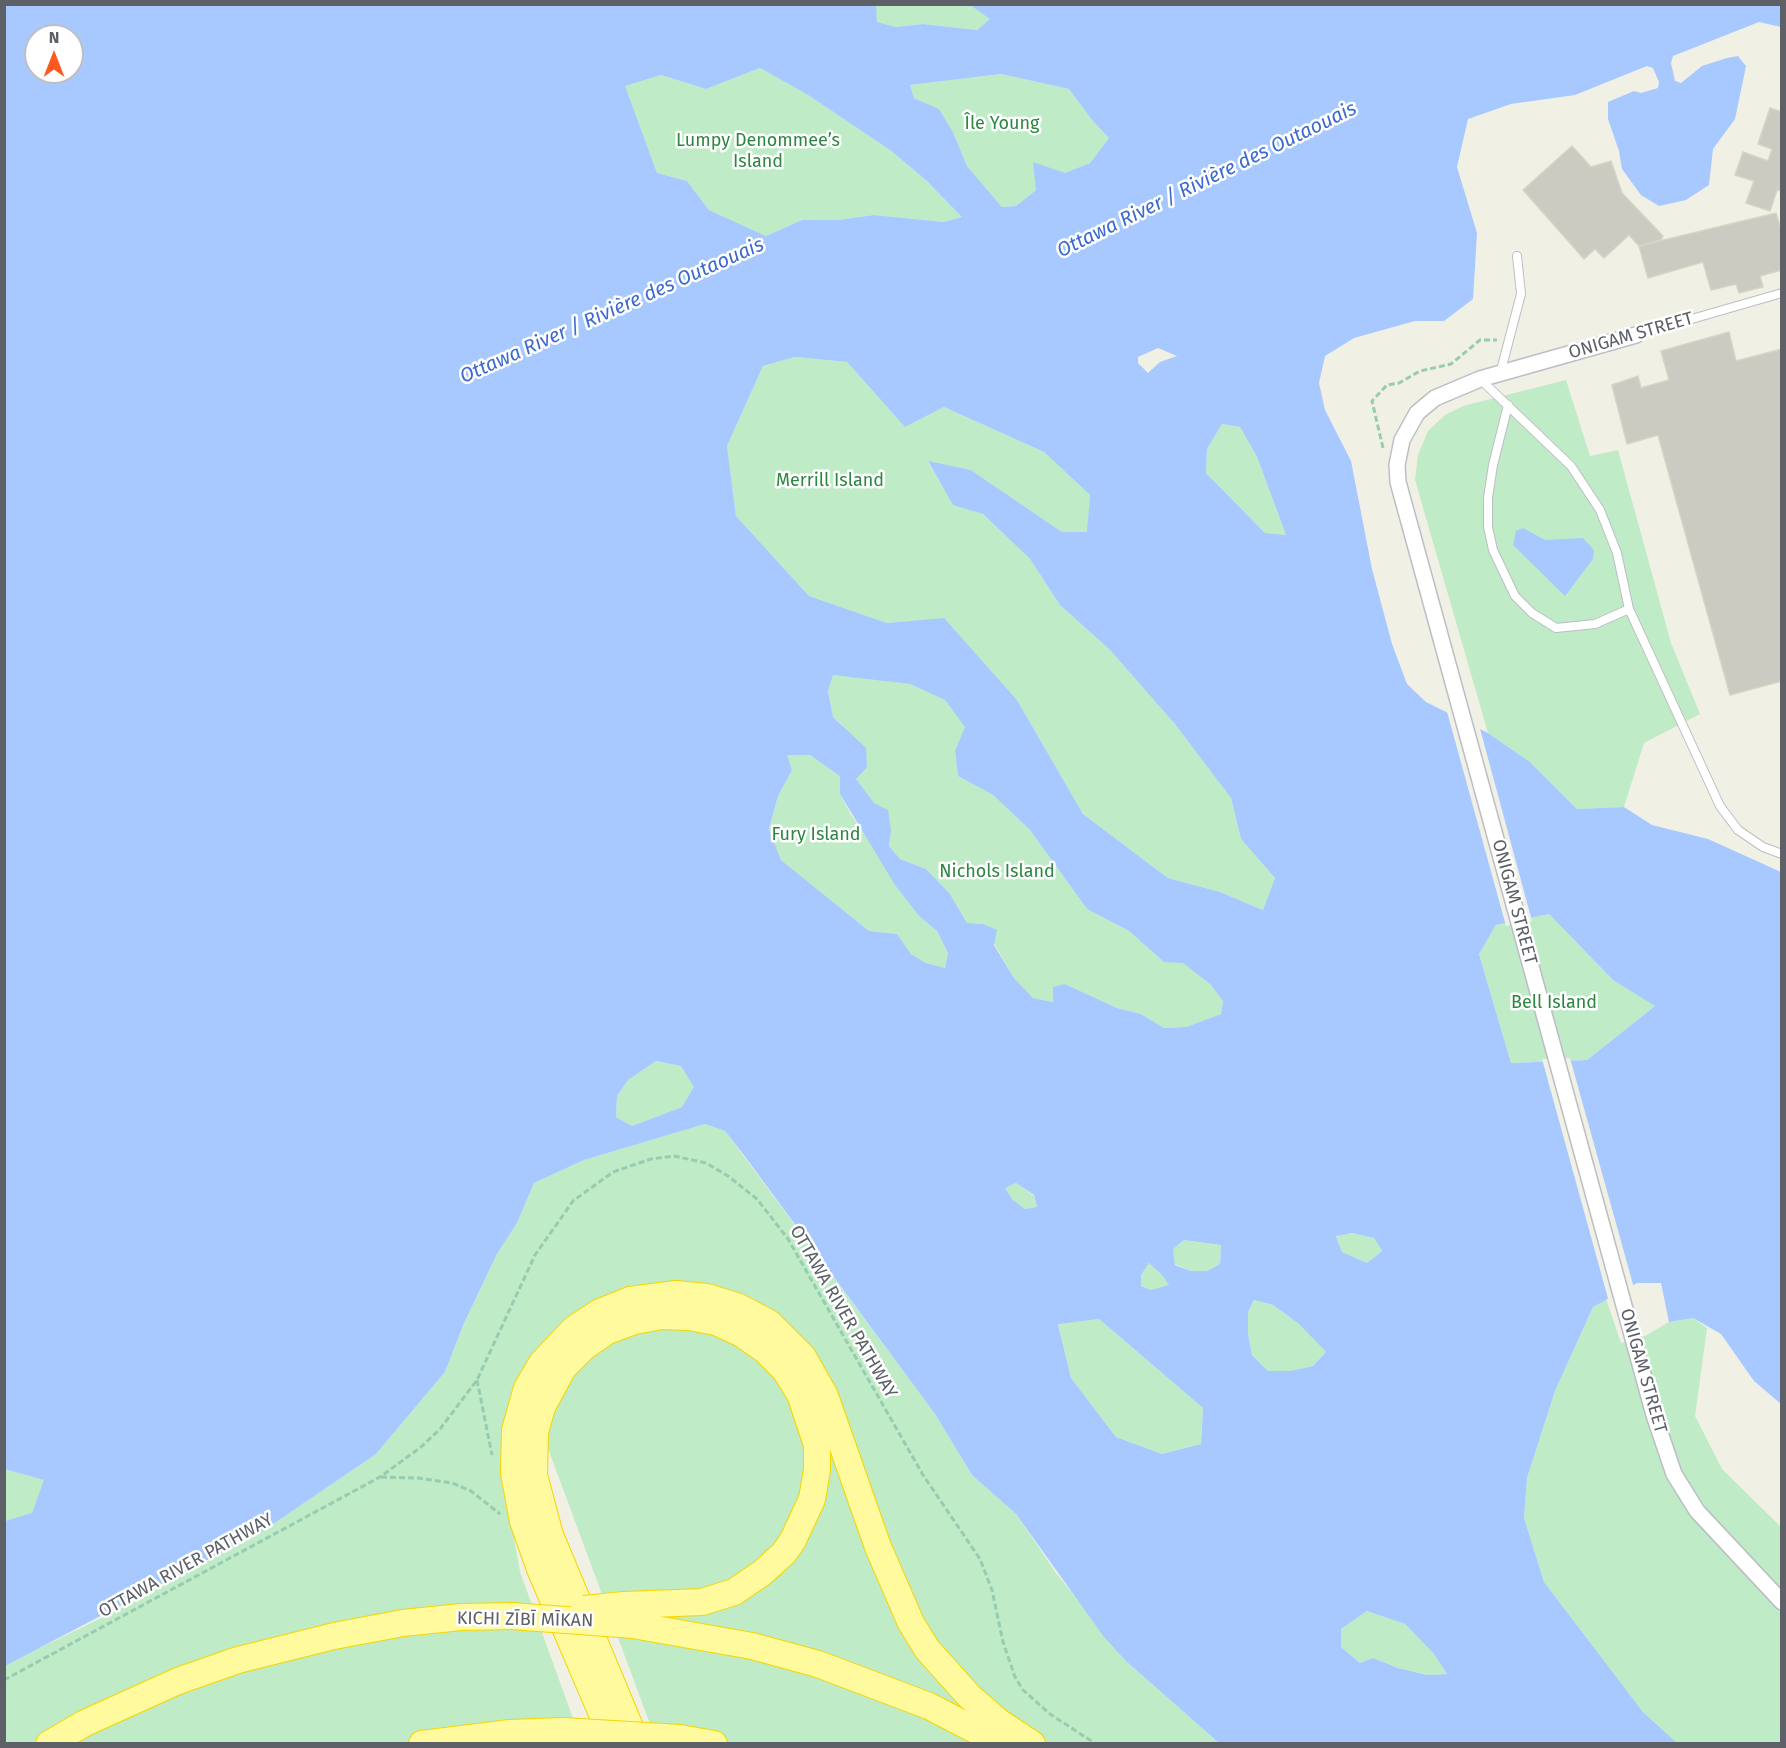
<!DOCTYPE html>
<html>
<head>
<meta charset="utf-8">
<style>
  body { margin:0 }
  #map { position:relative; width:1786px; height:1748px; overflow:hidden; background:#f1f0e5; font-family:"Fira Sans",sans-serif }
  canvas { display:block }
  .frame { position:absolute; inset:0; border:6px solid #5d6067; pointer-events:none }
  .north { position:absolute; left:24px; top:24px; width:60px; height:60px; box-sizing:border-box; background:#fff; border:2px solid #bebfc2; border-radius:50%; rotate:0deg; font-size:16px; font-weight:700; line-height:24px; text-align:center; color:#5d6067 }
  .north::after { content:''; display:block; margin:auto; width:21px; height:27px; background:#fc5820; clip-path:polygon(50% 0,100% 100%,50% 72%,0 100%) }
</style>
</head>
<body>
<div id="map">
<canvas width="1786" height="1748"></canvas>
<div class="frame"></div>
<div class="north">N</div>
</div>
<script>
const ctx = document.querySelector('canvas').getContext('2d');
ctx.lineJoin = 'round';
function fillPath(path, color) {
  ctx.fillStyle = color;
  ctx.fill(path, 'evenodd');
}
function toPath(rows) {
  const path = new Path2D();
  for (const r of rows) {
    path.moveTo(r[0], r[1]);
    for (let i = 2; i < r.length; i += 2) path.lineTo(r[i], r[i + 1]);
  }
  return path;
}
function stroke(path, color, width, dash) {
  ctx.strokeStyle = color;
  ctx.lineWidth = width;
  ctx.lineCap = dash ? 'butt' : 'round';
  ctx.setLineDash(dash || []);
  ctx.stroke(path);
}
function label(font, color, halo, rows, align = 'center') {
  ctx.font = font + ' "Fira Sans",sans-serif';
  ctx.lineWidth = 5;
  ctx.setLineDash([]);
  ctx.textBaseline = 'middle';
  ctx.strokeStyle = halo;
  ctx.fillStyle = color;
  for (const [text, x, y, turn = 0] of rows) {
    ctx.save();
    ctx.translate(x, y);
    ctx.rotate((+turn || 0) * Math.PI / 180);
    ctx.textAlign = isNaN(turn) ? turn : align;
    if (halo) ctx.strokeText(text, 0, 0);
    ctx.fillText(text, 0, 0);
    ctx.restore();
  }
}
const green = toPath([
  [876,5,970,5,991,19,977,30,923,24,896,27,876,22],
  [760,68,808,95,890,150,927,181,963,217,944,222,874,215,838,220,802,220,766,236,709,210,687,181,657,173,624,86,661,75,706,89],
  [1001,74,1069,89,1092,120,1109,138,1090,163,1065,173,1036,190,1016,206,1002,207,967,166,953,132,939,109,914,98,910,85],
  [795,357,847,362,905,427,944,407,1044,452,1090,495,1088,532,1062,532,971,470,928,462,953,504,983,514,1030,559,1060,605,1110,650,1174,723,1231,798,1241,839,1275,878,1263,910,1220,892,1168,878,1083,814,1017,700,944,619,887,623,809,596,736,516,727,446,763,366],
  [1566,380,1590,456,1618,450,1671,643,1700,714,1644,743,1624,807,1577,809,1530,762,1488,733,1415,480,1418,455,1428,431,1445,415,1463,406],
  [1222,424,1240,427,1257,457,1286,535,1265,533,1206,473,1207,449],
  [833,674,910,684,945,700,966,727,955,751,958,776,993,795,1030,830,1087,909,1129,931,1164,962,1183,962,1210,984,1223,1001,1221,1014,1186,1027,1164,1028,1141,1014,1117,1008,1065,984,1053,1002,1033,998,1014,978,983,924,967,923,950,894,926,869,900,859,889,846,891,831,856,779,842,725,833,717,828,691],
  [786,755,810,755,841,776,840,794,850,813,920,917,937,931,948,953,945,968,926,963,911,954,897,934,869,931,781,860,769,829,778,796,792,770],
  [1549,914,1613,980,1656,1005,1587,1060,1511,1063,1479,954,1496,925],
  [656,1061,681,1066,695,1087,682,1107,632,1126,616,1117,617,1096,628,1080],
  [705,1124,725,1131,935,1414,972,1475,1016,1514,1056,1573,1127,1662,1219,1743,657,1743,549,1451,504,1418,505,1487,520,1572,582,1743,5,1744,5,1665,132,1603,263,1531,376,1454,445,1372,464,1323,497,1254,517,1223,534,1183,584,1160],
  [1016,1183,1034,1196,1037,1207,1025,1209,1012,1199,1004,1188],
  [1352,1233,1374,1238,1382,1251,1367,1263,1342,1252,1336,1235],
  [1184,1240,1221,1245,1220,1264,1207,1271,1191,1271,1175,1264,1172,1249],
  [1149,1263,1163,1276,1170,1285,1151,1290,1141,1286,1141,1275],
  [1606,1299,1621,1343,1645,1336,1669,1322,1693,1318,1707,1328,1695,1416,1722,1469,1781,1527,1781,1743,1677,1743,1643,1712,1544,1582,1524,1518,1527,1478,1555,1391,1593,1307],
  [1254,1300,1273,1305,1299,1324,1326,1352,1313,1366,1290,1371,1268,1371,1252,1355,1248,1334,1248,1312],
  [1099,1319,1203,1408,1201,1444,1162,1454,1116,1437,1071,1378,1058,1323],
  [4,1469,45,1480,32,1514,5,1521],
  [1367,1611,1405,1624,1434,1654,1447,1674,1427,1675,1398,1668,1373,1658,1360,1663,1341,1647,1341,1629]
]);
const water = toPath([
  [876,4,877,22,896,27,923,24,977,30,990,19,970,5,1781,5,1781,27,1759,22,1673,56,1671,63,1675,81,1681,83,1702,66,1727,58,1738,56,1746,66,1735,119,1713,149,1709,185,1686,200,1659,206,1641,195,1622,169,1619,151,1608,119,1608,102,1634,91,1641,93,1658,88,1659,82,1653,68,1647,66,1575,95,1511,104,1468,119,1457,167,1477,233,1473,299,1444,321,1415,321,1354,338,1325,356,1319,383,1325,410,1351,461,1372,569,1392,644,1407,684,1426,702,1488,733,1530,762,1577,809,1624,807,1652,825,1708,839,1781,872,1781,1404,1754,1381,1721,1334,1693,1318,1669,1322,1661,1283,1637,1283,1593,1307,1555,1391,1527,1478,1524,1518,1544,1582,1643,1712,1677,1743,1219,1743,1127,1662,1104,1637,1016,1514,972,1475,935,1414,743,1154,725,1131,705,1124,584,1160,534,1183,517,1223,497,1254,464,1323,445,1372,376,1454,263,1531,5,1666,5,1521,32,1513,44,1480,4,1469,5,5],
  [36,36,72,36,72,72,36,72],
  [760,68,808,95,890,150,927,181,962,217,944,222,874,215,838,220,802,220,766,236,709,210,687,181,657,173,625,86,661,75,706,89],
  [1001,74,1069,89,1092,120,1109,138,1090,163,1065,173,1033,162,1036,190,1016,206,1002,207,967,166,953,132,939,109,914,98,910,85],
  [1158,348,1177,356,1160,362,1148,373,1138,363,1138,357],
  [795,357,847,362,905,427,944,407,1044,452,1090,495,1087,532,1062,532,971,470,928,461,953,505,983,514,1030,559,1060,605,1110,650,1174,723,1231,798,1241,839,1275,878,1263,910,1220,892,1168,878,1083,814,1017,700,944,618,887,623,809,596,736,516,727,446,763,366],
  [1222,424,1240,427,1257,457,1286,535,1265,533,1206,473,1207,449],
  [833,675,910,684,945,700,965,727,955,751,958,776,993,795,1030,830,1087,909,1129,931,1164,962,1183,963,1210,984,1223,1001,1221,1014,1186,1027,1164,1028,1141,1014,1117,1008,1065,984,1053,987,1053,1002,1033,998,1014,978,994,945,997,930,983,924,967,923,950,894,926,869,900,859,889,846,891,831,888,810,874,803,856,779,867,767,866,748,833,717,828,691],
  [787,755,810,755,840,776,840,794,895,885,920,917,937,931,948,953,945,968,926,963,911,954,897,934,869,931,781,860,769,829,778,796,792,770],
  [1549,914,1613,980,1655,1006,1587,1060,1511,1063,1479,954,1496,925],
  [656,1061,681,1066,694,1087,682,1107,632,1126,616,1117,617,1096,628,1080],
  [1016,1183,1034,1195,1037,1207,1025,1209,1012,1199,1005,1188],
  [1352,1233,1374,1238,1382,1251,1367,1263,1342,1252,1336,1236],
  [1184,1240,1221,1245,1220,1264,1207,1271,1191,1271,1175,1265,1173,1249],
  [1149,1263,1163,1276,1169,1285,1151,1290,1141,1286,1141,1275],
  [1254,1300,1273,1305,1299,1324,1326,1352,1313,1366,1290,1371,1268,1371,1252,1355,1248,1334,1248,1312],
  [1099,1319,1203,1408,1201,1444,1162,1454,1116,1437,1071,1378,1058,1324],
  [1367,1611,1405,1624,1434,1654,1447,1674,1427,1675,1398,1668,1373,1658,1360,1663,1341,1647,1341,1629],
  [1523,528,1545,540,1583,538,1594,550,1593,559,1565,596,1513,545,1516,531]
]);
const pier = toPath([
  [1446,708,1479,725,1532,921,1506,926],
  [1570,1058,1634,1288,1609,1302,1542,1059]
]);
const building = toPath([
  [1770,108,1782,112,1782,191,1777,190,1770,211,1746,203,1754,181,1735,175,1743,152,1768,161,1772,149,1758,144,1770,108],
  [1572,146,1591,167,1611,161,1622,193,1663,236,1661,240,1639,246,1629,235,1604,258,1595,249,1584,259,1523,190,1572,146],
  [1776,213,1782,233,1782,270,1760,276,1763,287,1739,293,1736,284,1711,290,1703,262,1648,278,1639,246,1776,213],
  [1729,332,1736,361,1782,349,1782,681,1730,695,1658,435,1627,444,1612,385,1638,376,1641,388,1669,380,1661,351,1729,332]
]);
const path = toPath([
  [1383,448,1372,401,1387,385,1399,383,1420,371,1451,364,1480,340,1497,340],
  [477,1380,492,1455],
  [381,1477,418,1478,452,1483,471,1491,500,1514],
  [4,1680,380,1477,421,1447,440,1429,477,1380,535,1255,573,1201,613,1172,651,1159,674,1156,706,1163,728,1176,757,1199,788,1239,923,1475,980,1559,992,1590,1003,1642,1015,1677,1023,1690,1050,1714,1096,1744]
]);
const service = toPath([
  [1636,335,1782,293],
  [1500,374,1521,294,1517,256],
  [1480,379,1571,466,1600,510,1617,553,1629,609,1720,806,1738,830,1763,847,1782,854],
  [1508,405,1493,465,1488,498,1488,527,1493,550,1515,596,1532,613,1556,628,1595,624,1629,609]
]);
const minor = toPath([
  [1636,335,1480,379,1435,398,1417,413,1402,440,1397,465,1398,482,1654,1415,1674,1474,1697,1511,1782,1602]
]);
const trunk = toPath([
  [624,1605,702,1602,734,1592,762,1573,784,1553,793,1540,812,1499,817,1470,817,1445,800,1394,785,1370,765,1350,742,1334,716,1322,689,1317,662,1316,634,1321,607,1331,584,1347,563,1368,542,1407,535,1432,534,1475,550,1535,637,1744],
  [633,1625,752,1646,818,1664,929,1706,1002,1744],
  [680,1738,714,1744],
  [49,1744,85,1723,178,1681,238,1660,334,1636,403,1623,461,1617,512,1616],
  [422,1744,510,1733,563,1731],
  [615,1744,540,1569,523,1521,514,1473,515,1430,527,1388,542,1363,574,1329,600,1312,630,1300,676,1294,707,1297,739,1307,769,1323,803,1357,825,1396,878,1547,911,1623,927,1649,969,1696,999,1722,1032,1744]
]);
const trunkBridge = toPath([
  [584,1609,624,1605],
  [512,1616,633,1625],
  [563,1731,680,1738]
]);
const parkNames = [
  ["Île Young",1002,124],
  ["Lumpy Denommee’s",758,141],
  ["Island",758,162],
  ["Merrill Island",830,481],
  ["Fury Island",816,835],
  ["Nichols Island",997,872],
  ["Bell Island",1554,1003]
];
const streetNames = [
  ["ONIGAM STREET",1631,336,-16],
  ["ONIGAM STREET",1514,902,75],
  ["OTTAWA RIVER PATHWAY",843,1312,60],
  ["ONIGAM STREET",1643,1371,74],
  ["OTTAWA RIVER PATHWAY",186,1566,-29],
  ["KICHI ZĪBĪ MĪKAN",525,1620,1]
];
const waterNames = [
  ["Ottawa River / Rivière des Outaouais",1207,180,-26],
  ["Ottawa River / Rivière des Outaouais",612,311,-24]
];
fillPath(green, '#bfebc7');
fillPath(water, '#a7c9ff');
fillPath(pier, '#f1f0e5');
fillPath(building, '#cccbc2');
stroke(building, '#d6d4c3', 1.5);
stroke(service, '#bdbec5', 10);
stroke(minor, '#bdbec5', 18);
stroke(trunk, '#f6d500', 28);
stroke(path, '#97ccb0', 3, [6, 3]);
stroke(service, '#fff', 8);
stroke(minor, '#fff', 15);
stroke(trunk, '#fefa9d', 26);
stroke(trunkBridge, '#f6d500', 28, []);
stroke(trunkBridge, '#fefa9d', 26);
label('18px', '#2c8741', '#fff', parkNames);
label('18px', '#5d6067', '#fff', streetNames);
label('italic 20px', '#3c6ad1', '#fff', waterNames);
</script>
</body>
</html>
